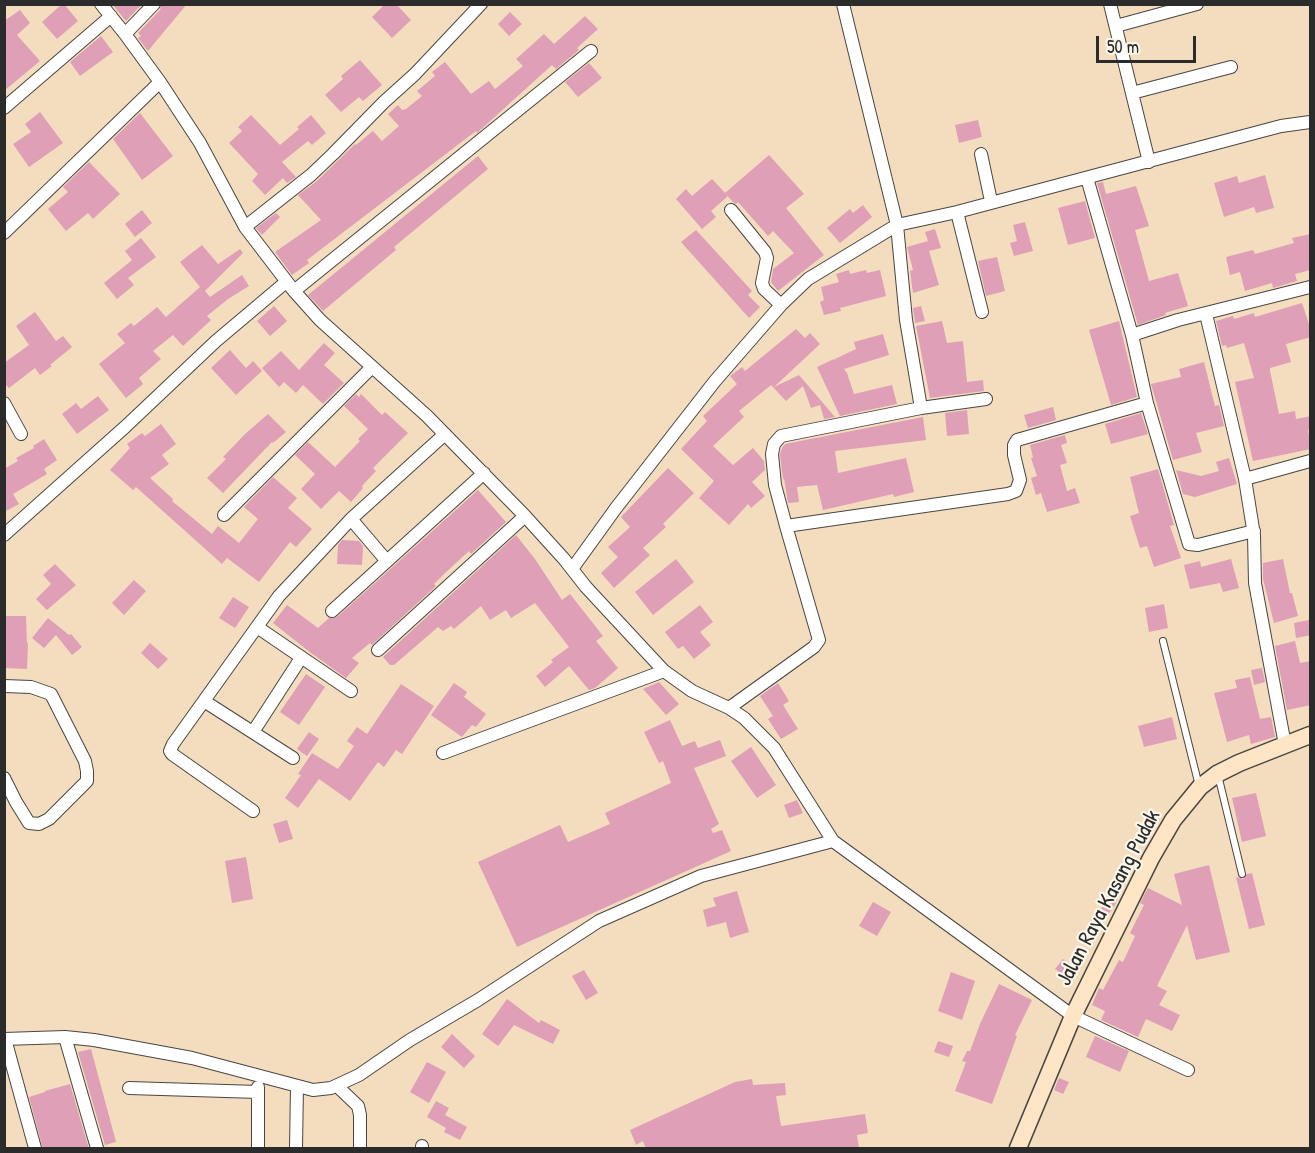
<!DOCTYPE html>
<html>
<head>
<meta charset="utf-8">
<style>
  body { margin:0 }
  #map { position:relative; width:1315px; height:1153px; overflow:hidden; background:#f3ddbe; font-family:"Patrick Hand",sans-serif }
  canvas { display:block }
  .frame { position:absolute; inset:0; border:6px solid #2b2b2b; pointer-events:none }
  .scale { position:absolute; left:1096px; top:36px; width:100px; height:27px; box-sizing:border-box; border:3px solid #2b2b2b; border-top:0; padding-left:8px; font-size:18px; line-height:21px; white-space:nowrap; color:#2b2b2b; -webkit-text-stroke:4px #fbf7ec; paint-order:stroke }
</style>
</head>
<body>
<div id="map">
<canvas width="1315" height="1153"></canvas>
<div class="frame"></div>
<div class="scale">50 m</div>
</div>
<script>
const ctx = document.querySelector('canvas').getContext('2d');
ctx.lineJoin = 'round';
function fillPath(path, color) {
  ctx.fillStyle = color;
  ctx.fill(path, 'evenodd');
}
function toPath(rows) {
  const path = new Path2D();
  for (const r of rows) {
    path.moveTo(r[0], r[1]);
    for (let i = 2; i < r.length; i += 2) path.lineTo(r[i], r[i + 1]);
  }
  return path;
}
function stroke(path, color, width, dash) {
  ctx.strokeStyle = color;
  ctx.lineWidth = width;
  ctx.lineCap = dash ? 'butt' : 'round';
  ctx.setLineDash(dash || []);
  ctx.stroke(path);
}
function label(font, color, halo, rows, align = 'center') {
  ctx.font = font + ' "Patrick Hand",sans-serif';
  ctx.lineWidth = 4.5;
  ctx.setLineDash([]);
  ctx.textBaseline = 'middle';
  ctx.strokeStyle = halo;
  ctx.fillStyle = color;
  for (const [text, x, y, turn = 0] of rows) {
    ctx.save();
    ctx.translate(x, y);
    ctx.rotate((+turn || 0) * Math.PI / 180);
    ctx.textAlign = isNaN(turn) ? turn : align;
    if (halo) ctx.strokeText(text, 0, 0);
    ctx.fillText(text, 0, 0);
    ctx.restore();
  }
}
const building = toPath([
  [62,4,64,4,78,21,57,39,42,22],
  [112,4,142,4,126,21],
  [162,4,187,4,148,51,138,38,141,36,138,33,160,10],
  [385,4,396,4,411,20,392,38,372,17],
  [20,10,30,23,17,35,40,61,4,91,4,21],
  [510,12,522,24,509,36,498,24],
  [585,16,598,29,577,48,579,50,556,69,552,65,477,133,476,131,451,150,307,260,309,263,292,275,275,252,321,220,298,195,317,181,355,144,356,145,373,131,382,141,399,126,388,114,398,105,402,110,406,109,422,96,417,91,435,76,432,72,445,62,471,94,489,81,495,89,523,66,516,59,544,34,554,44],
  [101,36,113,52,80,76,70,62],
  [360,60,382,85,363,101,359,97,341,112,325,95,343,79,341,76],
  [589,63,602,78,578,97,565,82],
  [40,112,63,143,29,167,13,144,31,132,25,124],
  [140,113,173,156,142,180,113,139],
  [251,115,280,145,299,129,297,127,311,115,326,133,312,145,308,141,282,162,296,177,287,183,283,178,265,195,252,181,258,174,229,143,242,131,238,127],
  [978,120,982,137,959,143,955,125],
  [769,155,804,194,786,208,824,255,778,291,771,282,773,269,794,253,773,231,768,236,738,202,736,204,733,202,725,193],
  [478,156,488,169,394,247,396,250,323,311,308,295],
  [89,162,120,194,93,219,88,213,66,231,48,209,68,192,63,187],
  [1265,175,1274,208,1256,213,1254,207,1224,217,1214,183,1237,176,1239,183],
  [712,179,728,196,711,211,716,217,702,229,676,199,686,189,692,196],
  [1103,182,1106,194,1136,186,1149,226,1135,230,1149,281,1178,273,1188,306,1165,313,1166,315,1138,325,1097,183],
  [1085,201,1095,238,1068,245,1058,208],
  [863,205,872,217,840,243,827,228,850,209,853,213],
  [142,210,152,223,135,237,125,224],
  [276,213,280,217,262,235,256,228],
  [1025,222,1033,251,1014,256,1010,243,1017,241,1013,225],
  [935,229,941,248,929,251,939,285,913,293,910,271,913,270,907,247,928,241,925,232],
  [696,230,752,291,748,295,760,307,749,318,681,242],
  [1311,234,1311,270,1295,274,1297,281,1273,288,1272,283,1245,291,1240,272,1230,275,1226,257,1253,250,1255,254,1294,243,1292,238],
  [141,238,156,257,128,278,134,285,117,299,104,283,132,260,125,251],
  [202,245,218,264,240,249,243,253,205,291,210,297,242,275,249,286,228,299,207,316,211,320,183,346,173,335,153,351,161,359,139,378,143,384,126,398,99,364,125,343,117,334,131,323,134,326,157,307,166,317,200,287,180,262],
  [997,257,1005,291,986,296,978,261],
  [849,270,850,274,866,270,867,273,880,270,886,296,840,308,841,311,824,315,820,302,824,300,821,287,839,282,836,274],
  [1302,303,1311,330,1311,337,1286,344,1291,362,1270,368,1270,371,1279,414,1295,411,1296,419,1311,416,1311,430,1308,430,1311,449,1253,461,1235,382,1254,378,1244,343,1227,348,1226,345,1222,346,1216,321,1233,316,1234,319,1254,313,1255,317],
  [274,306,287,321,270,336,257,321],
  [921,306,925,321,915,323,913,308],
  [35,312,56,341,63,336,72,347,50,365,52,366,40,375,35,368,9,388,4,383,4,363,29,345,16,326],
  [942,321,947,343,963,341,967,382,983,380,984,391,930,398,916,326],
  [1119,321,1137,397,1111,405,1089,330],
  [796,329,805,338,810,333,820,344,774,387,799,375,835,417,824,419,820,405,811,408,803,386,786,401,771,385,739,411,744,417,713,446,733,465,753,448,764,461,765,470,752,482,765,496,751,508,748,504,729,525,699,498,714,481,681,449,707,421,703,416,737,384,730,376,742,367,745,371],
  [883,334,889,355,844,369,847,373,854,394,892,385,897,404,840,416,817,367,834,359,836,361,835,359,856,349,854,342],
  [324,343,335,353,324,365,344,383,323,404,303,385,296,393,284,382,279,387,262,368,281,351,299,370],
  [230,350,246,368,253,361,262,371,236,395,211,368],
  [1204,362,1215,406,1219,405,1224,426,1196,433,1202,452,1173,460,1151,384,1181,377,1179,369],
  [356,394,359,397,361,394,382,415,385,412,408,433,373,468,376,471,362,486,363,488,351,502,339,491,321,509,301,489,315,474,295,455,308,442,335,467,360,441,358,439,368,429,344,406],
  [98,396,109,410,77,434,62,414,76,403,81,409],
  [1053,407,1056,420,1028,428,1024,415],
  [967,410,969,434,947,436,945,413],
  [1141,413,1148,434,1111,444,1105,424],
  [268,414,286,432,273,443,272,442,223,493,207,478,226,459,223,457,245,434],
  [923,417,926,440,835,451,838,473,906,458,914,492,894,497,893,494,823,510,817,485,797,487,799,502,788,503,784,478,783,480,780,454,782,448,785,444],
  [161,424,176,444,162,455,169,464,150,478,173,499,172,501,212,534,218,526,239,543,258,519,244,507,273,477,297,498,288,508,312,529,296,547,290,542,259,582,227,558,222,564,136,487,133,490,110,470,130,448,127,444,142,433,145,436],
  [1065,435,1067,443,1061,445,1067,463,1060,465,1067,491,1075,488,1080,503,1047,512,1041,493,1036,495,1031,478,1037,476,1031,458,1033,457,1030,445],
  [44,439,57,460,44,469,47,474,13,494,19,504,4,512,4,469,18,461,16,458,34,448,33,446],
  [1229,458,1237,484,1195,497,1183,494,1176,470,1201,476,1219,471,1216,462],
  [668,468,694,493,663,524,666,527,643,548,650,555,614,588,601,573,618,557,608,547,630,527,621,517],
  [1158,469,1174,525,1170,526,1181,558,1154,567,1147,546,1140,548,1130,516,1139,513,1130,477],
  [478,490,506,522,471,554,469,551,444,574,434,584,436,586,372,645,370,643,352,658,359,663,346,678,311,653,273,623,287,605,318,628,329,618,337,617],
  [516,535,535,559,562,600,570,594,603,636,596,641,618,668,595,688,589,690,569,666,545,687,536,676,553,662,551,660,569,647,535,603,511,618,506,610,490,620,481,606,454,629,451,626,443,631,438,627,394,665,390,665,383,657],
  [342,540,359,541,363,546,362,565,337,564,338,545],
  [676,559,694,582,653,615,635,592],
  [1231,559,1239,588,1223,592,1220,583,1190,589,1184,565,1200,561,1201,567],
  [1283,559,1290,593,1292,593,1298,616,1274,623,1263,579,1263,563],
  [55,564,76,585,47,610,36,599,51,584,43,575],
  [134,580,146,591,124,615,112,603],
  [233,597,249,607,235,628,219,618],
  [1164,604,1168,628,1149,632,1145,608],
  [700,605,713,622,700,632,711,645,694,659,683,646,678,649,665,632],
  [4,616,26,616,27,644,28,642,27,669,4,668],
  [48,618,69,635,71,634,82,647,72,655,56,635,44,648,32,638],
  [1309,620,1311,635,1296,638,1294,623],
  [1295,641,1300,663,1311,661,1311,705,1287,710,1275,646],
  [150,643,168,659,158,669,141,653],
  [1262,668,1265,682,1254,685,1251,670],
  [306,674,325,687,299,725,280,712],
  [1250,677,1260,719,1271,717,1275,737,1251,744,1249,735,1227,742,1214,693,1237,688,1235,680],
  [659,682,679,704,666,715,643,689],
  [454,683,467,692,464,697,486,714,476,727,472,725,462,737,431,715],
  [778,683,789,701,783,705,798,729,781,739,768,719,773,716,760,696],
  [401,684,434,706,402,754,396,750,384,767,378,762,350,801,319,779,298,808,285,798,301,775,298,774,312,753,338,769,354,746,347,741,357,727,367,734],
  [1172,717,1177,739,1144,747,1138,726],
  [670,720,682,746,695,741,698,748,720,740,726,756,694,768,719,824,711,829,713,833,722,830,731,851,517,947,478,862,560,825,568,842,610,824,605,813,671,783,663,761,659,763,644,732],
  [309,732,319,739,307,756,297,749],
  [751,747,776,785,757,798,731,761],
  [1256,793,1266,836,1242,842,1232,798],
  [797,800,803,813,789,818,784,805],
  [287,820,293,839,279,843,273,824],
  [246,857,253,899,232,903,225,861],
  [1209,865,1230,952,1196,960,1187,925,1157,986,1167,991,1159,1005,1180,1015,1172,1031,1146,1019,1138,1037,1101,1020,1105,1011,1092,1005,1099,988,1103,990,1119,960,1123,962,1135,936,1130,933,1144,905,1140,903,1148,888,1182,905,1174,874],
  [1252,873,1265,925,1249,929,1236,877,1243,879,1247,874],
  [1112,884,1122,888,1115,905,1098,928,1094,926],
  [737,891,749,932,730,938,726,922,707,927,703,910,716,906,713,898],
  [873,902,891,912,877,936,859,926],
  [1063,959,1078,969,1071,980,1055,969],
  [584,970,598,993,586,1000,572,976],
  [951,972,975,981,962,1020,938,1011],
  [999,984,1032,1000,1015,1035,1017,1036,992,1104,955,1091,966,1062,962,1061,967,1051,970,1051,980,1024],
  [507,999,539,1023,541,1020,560,1030,553,1044,514,1025,498,1046,482,1034],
  [452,1034,475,1056,464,1068,441,1047],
  [1095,1036,1129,1051,1120,1072,1086,1057],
  [938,1041,953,1046,949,1057,934,1052],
  [91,1049,116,1142,105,1145,78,1052],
  [427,1062,446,1072,429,1103,410,1092],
  [1059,1078,1069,1082,1063,1094,1054,1090],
  [752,1079,753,1085,785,1083,786,1095,776,1096,781,1126,865,1114,868,1133,857,1135,859,1149,646,1149,643,1141,636,1145,630,1130,735,1082],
  [70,1084,89,1149,43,1149,29,1097,45,1092,45,1091],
  [436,1101,449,1108,445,1115,467,1127,460,1140,444,1132,446,1128,427,1117]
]);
const lane = toPath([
  [1163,641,1199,786],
  [1218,775,1242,874]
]);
const street = toPath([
  [101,4,125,34,160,82,200,143,245,227,294,291,320,320,427,416,525,516,564,559,586,587,664,671,692,691,729,708,744,718,774,748,833,841,1073,1016,1188,1070],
  [1110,4,1149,162],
  [1116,26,1197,4],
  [125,34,154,4],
  [1132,93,1231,67],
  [4,108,111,16],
  [981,154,991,201],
  [1087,178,1132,335],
  [731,210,765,252,767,258,762,283,764,289,781,305],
  [957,212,982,312],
  [245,227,311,175,333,154,384,102,415,74,481,4],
  [4,233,160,82],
  [294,291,591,51],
  [1206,314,1245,479,1254,535,1255,583,1285,745],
  [4,403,21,434],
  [1147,403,1189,544,1198,545,1254,531],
  [921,408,986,399],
  [1245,479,1310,461],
  [224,515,372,367],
  [351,519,386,560],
  [786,526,775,485,772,454,774,444,781,436,921,408,906,320,897,225,843,4],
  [4,535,125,427,216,341,286,282],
  [572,569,616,508,715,381,781,305,808,279,897,225,957,212,1281,126,1310,122],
  [332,611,484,473],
  [257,627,351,691],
  [378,650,525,516],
  [4,686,31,687,51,694,85,761,87,771,87,781,49,819,39,824,29,823,16,802,4,778],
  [204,701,293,758],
  [729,708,814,647,819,640,786,526,1008,494,1016,491,1020,480,1014,455,1014,445,1017,440,1147,403,1132,335,1178,320,1310,287],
  [253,732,301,658],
  [443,753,664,671],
  [253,811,172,754,170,751,173,744,279,596,351,519,445,434],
  [65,1037,97,1148],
  [4,1039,65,1037,94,1040,192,1058,313,1090,331,1088,359,1075,410,1040,478,1000,599,921,701,876,833,841],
  [5,1039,35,1148],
  [337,1086,358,1106,360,1115,360,1148],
  [129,1088,258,1092],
  [258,1148,258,1087],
  [296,1148,297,1086],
  [422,1148,422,1146]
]);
const secondary = toPath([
  [1018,1148,1073,1016,1151,858,1173,820,1200,787,1217,774,1239,763,1310,735]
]);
const streetNames = [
  ["Jalan Raya Kasang Pudak",1109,898,-62]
];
fillPath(building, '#df9fb7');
stroke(lane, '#494641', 8);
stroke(street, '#494641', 14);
stroke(secondary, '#494641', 19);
stroke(lane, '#fff', 6);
stroke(street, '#fff', 12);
stroke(secondary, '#fde5c5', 16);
label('22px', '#2b2b2b', '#fbf7ec', streetNames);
</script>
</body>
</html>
